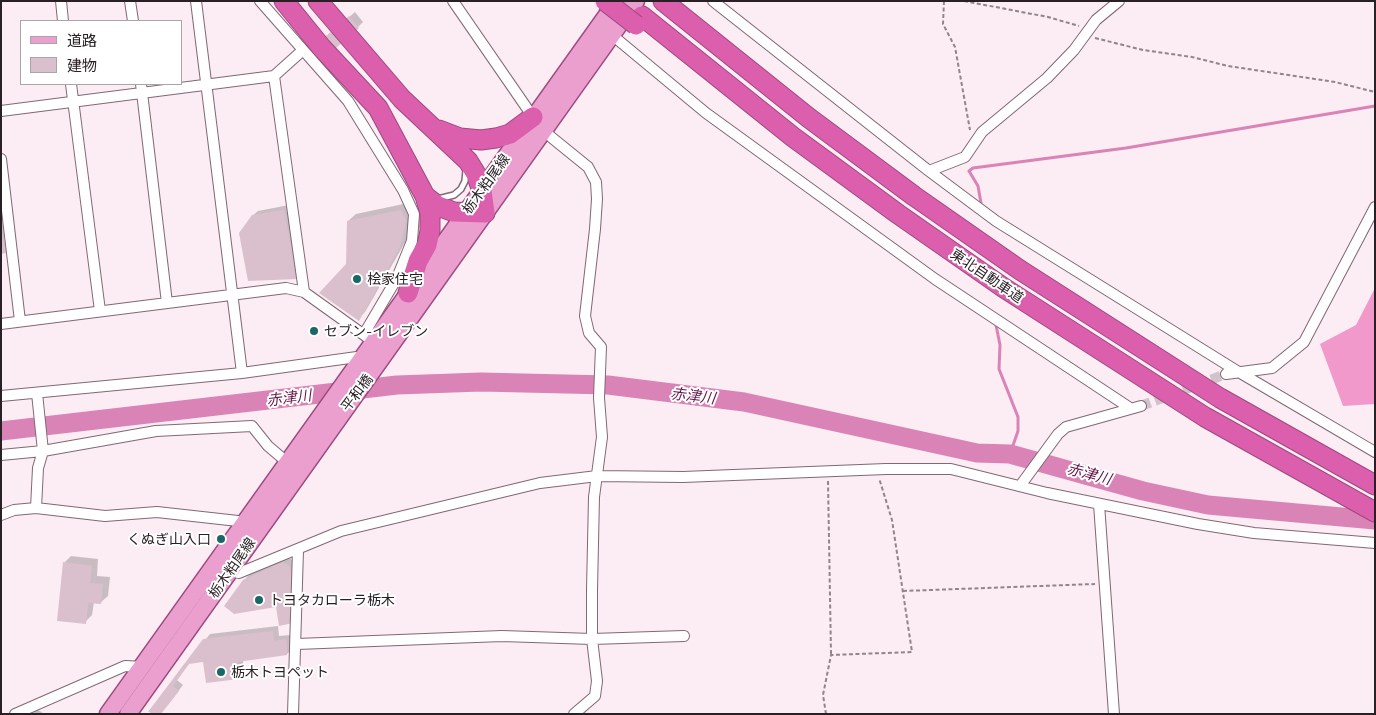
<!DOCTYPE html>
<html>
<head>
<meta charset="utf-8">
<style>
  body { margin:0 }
  #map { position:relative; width:1376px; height:715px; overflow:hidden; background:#fcecf4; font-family:"Exo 2","Noto Sans JP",sans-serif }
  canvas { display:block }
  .frame { position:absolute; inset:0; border:2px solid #292025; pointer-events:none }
  .legend { position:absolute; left:20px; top:20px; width:162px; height:65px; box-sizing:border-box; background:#fff; border:1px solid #a9a6a8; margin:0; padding:6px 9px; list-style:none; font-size:15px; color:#292025 }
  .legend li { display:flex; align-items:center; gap:10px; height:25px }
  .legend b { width:25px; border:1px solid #a9a6a8 }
</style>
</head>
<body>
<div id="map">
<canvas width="1376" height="715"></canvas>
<div class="frame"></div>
<ul class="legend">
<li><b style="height:6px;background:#ea9fce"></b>道路</li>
<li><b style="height:14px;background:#dac0cd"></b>建物</li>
</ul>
</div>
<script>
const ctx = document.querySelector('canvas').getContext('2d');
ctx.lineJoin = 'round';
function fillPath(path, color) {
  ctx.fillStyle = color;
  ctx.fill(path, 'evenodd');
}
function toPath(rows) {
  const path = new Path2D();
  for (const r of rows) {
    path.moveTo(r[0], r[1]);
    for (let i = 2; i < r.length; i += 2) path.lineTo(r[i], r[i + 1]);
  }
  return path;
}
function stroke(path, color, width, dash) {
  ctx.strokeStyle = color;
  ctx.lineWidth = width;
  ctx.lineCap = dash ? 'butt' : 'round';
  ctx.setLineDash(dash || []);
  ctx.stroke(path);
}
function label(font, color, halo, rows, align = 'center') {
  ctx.font = font + ' "Exo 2","Noto Sans JP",sans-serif';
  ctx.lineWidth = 4;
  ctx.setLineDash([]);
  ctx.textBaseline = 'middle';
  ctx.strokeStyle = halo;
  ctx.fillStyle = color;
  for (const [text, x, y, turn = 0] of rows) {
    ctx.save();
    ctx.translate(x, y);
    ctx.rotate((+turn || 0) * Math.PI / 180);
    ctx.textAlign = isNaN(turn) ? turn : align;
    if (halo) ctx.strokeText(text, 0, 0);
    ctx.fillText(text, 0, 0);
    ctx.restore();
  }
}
const forest = toPath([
  [1375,288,1375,404,1343,406,1320,344,1356,325]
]);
const shadow = toPath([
  [355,12,363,22,358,27,318,44],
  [408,203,412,213,407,239,365,312,358,319,347,264,348,221,356,214],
  [289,205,302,273,297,278,252,216,258,211],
  [1,210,6,251,1,253],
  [71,556,98,559,97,576,110,577,108,596,100,603,94,602,92,615,85,622,64,563],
  [288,557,295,562,298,617,278,606,244,580,249,575],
  [278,626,279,636,290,635,292,649,287,654,243,660,244,673,239,678,205,661,190,662,177,680,183,685,162,712,152,714,149,711,210,634],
  [37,709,44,714,32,714]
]);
const stream = toPath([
  [981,203,978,186,969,171,973,168,1126,148,1375,106],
  [996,325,1000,345,999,369,1018,417,1018,431,1010,454]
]);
const river = toPath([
  [1,431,397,385,481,382,608,385,744,402,977,453,1010,454,1143,491,1208,505,1375,520]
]);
const building = toPath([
  [349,16,359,28,321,61,311,49],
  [284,210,297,279,248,281,239,233,252,215],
  [401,210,406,221,400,247,359,321,319,293,346,264,347,221],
  [1,228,6,253,1,254],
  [63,562,92,566,90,583,103,584,101,604,88,603,86,624,57,621],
  [283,562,290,567,293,592,288,593,293,623,279,626,276,607,234,614,224,606,243,580],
  [273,631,274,641,286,639,287,655,237,662,239,679,206,683,203,662,189,664,173,686,179,691,161,714,148,712,203,639]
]);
const streetTunnel = toPath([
  [1141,406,1226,374]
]);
const path = toPath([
  [944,1,943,24,955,47,970,130],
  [964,1,1048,17,1079,26],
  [1095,38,1143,50,1192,57,1228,66,1335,82,1375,92],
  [828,481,831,654],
  [903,591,1095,584],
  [826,714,823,695,831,655,912,652,892,520,879,478]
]);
const lane = toPath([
  [438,199,454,195,461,189,465,181,466,170]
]);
const street = toPath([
  [61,1,63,21],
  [130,1,133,21],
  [196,1,242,373],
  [260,1,348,101,403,190,414,214,412,241,397,278,364,334],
  [453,1,533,117,551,137,588,167,596,182,597,199,595,229,585,316,589,333,601,347,599,398,602,437,594,497,592,590,592,639,597,681,595,696,574,714],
  [713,1,929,171,996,221,1237,371,1375,452],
  [612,35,706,113,935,279,1130,408],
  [274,76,304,292],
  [71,84,100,311],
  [141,84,167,303],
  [1,111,274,76,303,50],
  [1,159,20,321],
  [929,171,965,157,982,132,1047,78,1074,50,1096,20,1119,1],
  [1,324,286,288,304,292,378,345],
  [1226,374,1272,368,1304,342,1375,207],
  [1,396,242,373,364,356],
  [1,455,43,451,156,431,252,426,268,446,288,463],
  [1020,486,1058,434,1066,427,1141,406],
  [1099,504,1114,714],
  [36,508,38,468,43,451,37,393],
  [1,515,14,510,36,508,105,516,157,512,247,522],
  [225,570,239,573,341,531,540,483,597,476,683,477,886,469,951,469,1047,493,1198,524,1254,533,1375,543],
  [297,644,502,636,592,639,684,636],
  [15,714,125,666,144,667],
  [293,714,298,550]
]);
const primary = toPath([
  [108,714,617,1],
  [128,714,636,1]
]);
const highway = toPath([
  [284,1,322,48,378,108,425,196,430,213,430,231,427,245,418,261,408,293],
  [318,1,402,99,468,161,476,174,482,191,485,213,454,212,438,206,425,196],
  [663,1,809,118,914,196,1020,270,1220,398,1375,485],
  [642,16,793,137,898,214,1004,288,1205,417,1375,512],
  [439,130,460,138,481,140,496,138,510,134,533,117]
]);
const highwayBridge = toPath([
  [605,1,636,25]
]);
const markers = [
  [357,279,5,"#196767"],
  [314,331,5,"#196767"],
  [221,539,5,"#196767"],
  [259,600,5,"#196767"],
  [221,672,5,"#196767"]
];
const streetNames = [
  ["栃木粕尾線",486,184,-54],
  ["東北自動車道",987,276,34],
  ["平和橋",357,393,-53],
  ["栃木粕尾線",232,568,-55]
];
const poiNames = [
  ["桧家住宅",367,279],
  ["セブン-イレブン",324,331],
  ["くぬぎ山入口",211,539,"right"],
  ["トヨタカローラ栃木",269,600],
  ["栃木トヨペット",231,672]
];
const waterNames = [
  ["赤津川",693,396,7],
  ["赤津川",289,398,-7],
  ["赤津川",1089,474,15]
];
fillPath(forest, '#f299cc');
fillPath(shadow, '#0003');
stroke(stream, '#da83b6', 3);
stroke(river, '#da83b6', 19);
fillPath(building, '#dac0cd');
stroke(streetTunnel, '#d2c3cb', 10, [10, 5]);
stroke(lane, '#806875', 8);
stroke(street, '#806875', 12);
stroke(primary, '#9d497d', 19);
stroke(highway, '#9d497d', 21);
stroke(path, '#91848b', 2, [4, 2.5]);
stroke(lane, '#fff', 5);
stroke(street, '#fff', 10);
stroke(primary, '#ea9fce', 16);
stroke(highway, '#dc5fad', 19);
stroke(highwayBridge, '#9d497d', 21, []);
stroke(highwayBridge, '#dc5fad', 19);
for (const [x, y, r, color] of markers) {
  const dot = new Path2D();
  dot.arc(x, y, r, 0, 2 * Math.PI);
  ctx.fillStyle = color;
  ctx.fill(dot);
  stroke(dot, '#fff', 2);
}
label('14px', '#292025', '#fff', streetNames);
label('14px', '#292025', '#fff', poiNames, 'left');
label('italic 15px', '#64174a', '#fff', waterNames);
</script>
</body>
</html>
